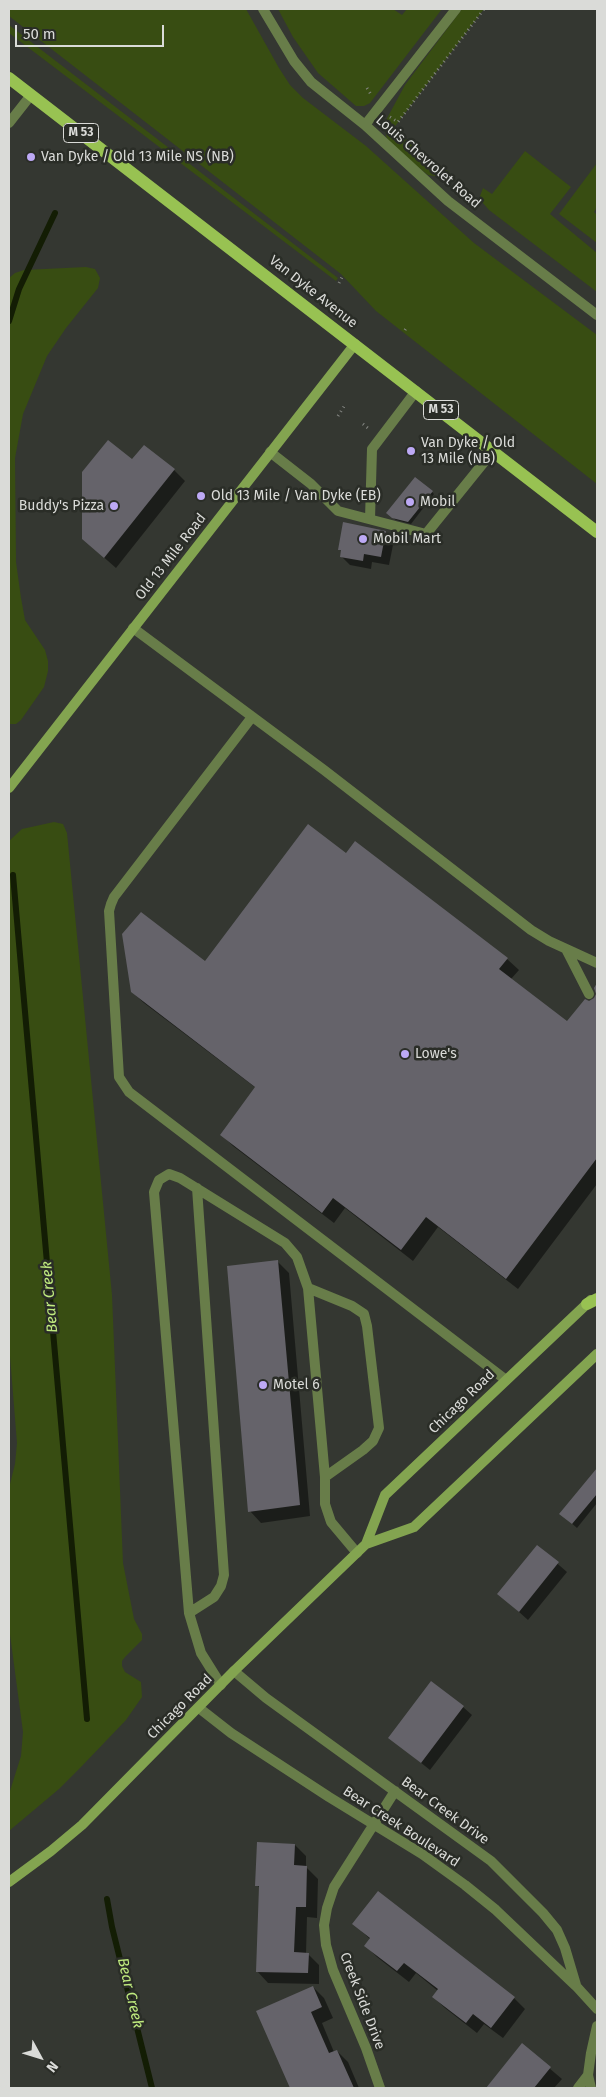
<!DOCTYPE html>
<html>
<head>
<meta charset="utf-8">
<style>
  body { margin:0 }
  #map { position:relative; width:606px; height:2097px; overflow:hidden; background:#343731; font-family:"Fira Sans",sans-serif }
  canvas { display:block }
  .frame { position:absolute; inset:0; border:10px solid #dadbd8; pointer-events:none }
  .north { position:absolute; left:15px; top:2032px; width:50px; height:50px; -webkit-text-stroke:4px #2a2d27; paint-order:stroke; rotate:129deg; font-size:14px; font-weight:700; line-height:20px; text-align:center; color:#dadbd8 }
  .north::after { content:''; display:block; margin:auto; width:18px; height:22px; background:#dadbd8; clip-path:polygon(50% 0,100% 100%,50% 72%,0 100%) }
  .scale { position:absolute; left:15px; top:25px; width:149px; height:22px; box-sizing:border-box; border:2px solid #dadbd8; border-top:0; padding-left:6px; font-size:15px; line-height:18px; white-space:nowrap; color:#dadbd8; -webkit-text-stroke:4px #2a2d27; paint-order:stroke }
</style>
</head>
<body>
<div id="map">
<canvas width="606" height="2097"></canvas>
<div class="frame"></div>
<div class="north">N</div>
<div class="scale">50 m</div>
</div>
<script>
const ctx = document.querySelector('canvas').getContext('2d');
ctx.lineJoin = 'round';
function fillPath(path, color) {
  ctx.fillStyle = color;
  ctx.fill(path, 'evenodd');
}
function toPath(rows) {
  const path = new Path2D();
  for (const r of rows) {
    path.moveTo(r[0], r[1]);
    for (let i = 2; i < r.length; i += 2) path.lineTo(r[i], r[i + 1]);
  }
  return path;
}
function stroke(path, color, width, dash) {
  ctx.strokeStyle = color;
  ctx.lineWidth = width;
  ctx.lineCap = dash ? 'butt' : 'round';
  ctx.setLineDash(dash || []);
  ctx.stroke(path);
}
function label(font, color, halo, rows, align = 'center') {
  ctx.font = font + ' "Fira Sans",sans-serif';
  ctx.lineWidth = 5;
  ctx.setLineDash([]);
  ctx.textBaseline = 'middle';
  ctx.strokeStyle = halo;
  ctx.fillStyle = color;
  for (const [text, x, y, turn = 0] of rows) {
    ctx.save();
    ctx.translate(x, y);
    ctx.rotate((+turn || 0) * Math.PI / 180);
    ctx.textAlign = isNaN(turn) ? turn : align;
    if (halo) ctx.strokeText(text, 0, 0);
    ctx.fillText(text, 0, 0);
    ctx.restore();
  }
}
const green = toPath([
  [9,9,246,9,279,68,290,85,303,98,366,146,474,243,597,335,597,484,376,311,341,274,9,16],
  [278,9,393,9,402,15,407,9,442,9,370,103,364,106,356,106,318,73,293,37],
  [462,9,484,9,393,129,450,173,441,177,428,175,401,154,390,143,386,136,385,122,405,85],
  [9,25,338,278,336,281,9,33],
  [525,151,571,187,550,214,597,253,597,292,489,210,482,202,480,196,483,188,492,194],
  [597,163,597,207,594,212,597,215,597,243,559,214],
  [86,267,95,269,100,278,98,288,66,328,47,356,23,414,15,458,16,562,21,598,25,620,45,650,48,661,48,671,44,687,21,720,16,724,10,724,9,278,15,273,24,270],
  [54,822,63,824,67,833,112,1295,123,1563,134,1619,142,1634,142,1640,125,1657,122,1661,122,1666,125,1672,141,1682,142,1697,126,1720,81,1767,59,1789,9,1831,9,1794,21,1756,23,1732,9,1627,9,1488,15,1464,17,1443,9,1344,9,841,22,829]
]);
const shadow = toPath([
  [132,461,174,470,185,481,116,568,83,539],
  [432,492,434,494,411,524,396,520,390,515],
  [385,532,394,540,389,565,372,562,371,569,350,565,341,556,342,552,340,549],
  [347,854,507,959,519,970,511,979,568,1023,589,1002,595,999,597,994,595,988,597,986,597,1184,518,1289,438,1227,413,1261,345,1208,334,1223,233,1146,222,1135,256,1088,144,1003,132,992,206,963],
  [278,1262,289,1273,310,1516,261,1523,250,1511],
  [597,1470,597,1503,577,1528,561,1514],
  [537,1546,567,1572,528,1620,499,1594],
  [463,1707,472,1715,430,1770,390,1738],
  [295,1845,306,1856,306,1867,318,1879,317,1918,307,1917,306,1954,308,1954,319,1965,319,1984,268,1983,257,1971,260,1888,257,1885],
  [354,1924,514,1998,525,2009,503,2038,484,2024,477,2033,445,2008,433,1997,438,1991,416,1973,409,1982,377,1957,366,1946,371,1940],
  [313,1987,324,1998,333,2018,322,2023,334,2052,337,2051,348,2062,359,2088,291,2088,258,2012],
  [522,2045,562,2079,554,2088,487,2088]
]);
const stream = toPath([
  [9,321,19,289,55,213],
  [13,875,87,1719],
  [107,1899,112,1927,152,2088]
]);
const building = toPath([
  [108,440,132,459,144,445,175,469,104,558,82,539,82,472],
  [415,477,433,491,408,522,392,518,386,513],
  [343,522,386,531,381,557,364,554,363,561,340,557,341,550,338,550],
  [308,824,346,853,355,841,508,958,499,969,567,1021,585,999,589,1001,594,998,596,994,594,988,597,983,597,1158,506,1279,426,1217,401,1250,333,1198,322,1213,220,1135,255,1087,131,992,122,934,141,912,205,961],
  [278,1260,300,1505,248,1512,227,1266],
  [597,1468,597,1494,572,1524,559,1514],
  [537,1545,559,1562,519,1612,497,1594],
  [431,1681,464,1706,421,1763,388,1738],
  [257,1842,295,1844,294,1865,307,1866,306,1907,296,1907,294,1952,309,1953,308,1973,256,1972,259,1886,255,1886],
  [378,1891,515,1997,491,2028,473,2014,466,2023,432,1997,438,1989,404,1963,397,1971,364,1946,370,1938,352,1924],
  [313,1986,322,2007,311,2012,329,2053,337,2050,354,2088,290,2088,256,2011],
  [522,2043,551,2067,534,2088,486,2088]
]);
const path = toPath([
  [367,88,372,96],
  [390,117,398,122,484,9],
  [339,283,342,277],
  [405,330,407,327],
  [338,416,345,405],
  [363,424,369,429]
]);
const lane = toPath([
  [263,9,294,61,311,82,365,125,448,201,597,315],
  [9,123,31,95],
  [365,125,456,9],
  [270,452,311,484,338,511,426,534,493,451],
  [370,519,372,449,416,391],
  [133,628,324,770,531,930,549,941,597,963],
  [252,717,114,897,111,904,109,911,119,1077,129,1092,506,1380],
  [566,949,589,994],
  [308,1288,352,1306,364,1314,367,1326,379,1428,373,1441,363,1450,325,1477],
  [189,1613,214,1597,221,1586,224,1575,197,1188],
  [221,1685,201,1653,189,1613,154,1192,159,1180,169,1174,180,1178,285,1243,297,1257,308,1288,325,1477,325,1504,331,1522,357,1553]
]);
const street = toPath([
  [234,1671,266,1698,491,1861,543,1913,557,1930,565,1948,576,1985],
  [199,1708,231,1733,329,1797,422,1854,465,1885,496,1910,576,1986,597,2009],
  [380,2088,366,2048,333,1970,326,1945,324,1925,327,1908,334,1887,395,1791],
  [578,2088,588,2075],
  [591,2088,588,2075,591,2053,597,2026]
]);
const secondary = toPath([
  [9,788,355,344],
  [366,1544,385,1495,591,1300],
  [9,1882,51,1851,82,1825,234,1671,366,1544,414,1527,597,1354]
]);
const primary = toPath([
  [9,78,597,532],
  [587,1304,597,1299]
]);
const markers = [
  [31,157,5,"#bda9f5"],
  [411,451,5,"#bda9f5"],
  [201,496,5,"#bda9f5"],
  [410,502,5,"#bda9f5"],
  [114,506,5,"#bda9f5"],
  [363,539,5,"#bda9f5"],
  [405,1054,5,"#bda9f5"],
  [263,1385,5,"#bda9f5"]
];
const shields = [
  [81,133,35],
  [441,410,35]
];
const shieldNames = [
  ["M 53",81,133],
  ["M 53",441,410]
];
const poiNames = [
  ["Van Dyke / Old 13 Mile NS (NB)",41,157],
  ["Van Dyke / Old",421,443],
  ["13 Mile (NB)",421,459],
  ["Old 13 Mile / Van Dyke (EB)",211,496],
  ["Mobil",420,502],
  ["Buddy's Pizza",104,506,"right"],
  ["Mobil Mart",373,539],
  ["Lowe's",415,1054],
  ["Motel 6",273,1385]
];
const streetNames = [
  ["Louis Chevrolet Road",428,162,41],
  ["Van Dyke Avenue",313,292,38],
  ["Old 13 Mile Road",171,557,-52],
  ["Chicago Road",462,1402,-44],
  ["Chicago Road",180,1707,-45],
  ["Bear Creek Drive",445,1811,36],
  ["Bear Creek Boulevard",401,1827,33],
  ["Creek Side Drive",362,2001,69]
];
const waterNames = [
  ["Bear Creek",50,1297,-95],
  ["Bear Creek",130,1993,77]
];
fillPath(green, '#384d12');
fillPath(shadow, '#0007');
stroke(stream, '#131d04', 6);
fillPath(building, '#65636a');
stroke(path, '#868884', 3, [1, 4]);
stroke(lane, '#687d49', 10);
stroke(street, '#687d49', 10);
stroke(secondary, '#83a450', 10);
stroke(primary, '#98c252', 12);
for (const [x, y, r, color] of markers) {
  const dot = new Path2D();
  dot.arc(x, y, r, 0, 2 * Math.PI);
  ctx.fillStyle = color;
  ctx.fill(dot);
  stroke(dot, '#2a2d27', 2);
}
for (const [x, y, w] of shields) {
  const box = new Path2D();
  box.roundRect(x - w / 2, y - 9.5, w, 19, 4);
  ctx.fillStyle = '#2a2d27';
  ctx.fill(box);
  stroke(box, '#dadbd8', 1);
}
label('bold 12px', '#dadbd8', null, shieldNames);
label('14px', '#dadbd8', '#2a2d27', poiNames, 'left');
label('14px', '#dadbd8', '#2a2d27', streetNames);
label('italic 15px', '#bfea7e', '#2a2d27', waterNames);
</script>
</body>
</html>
